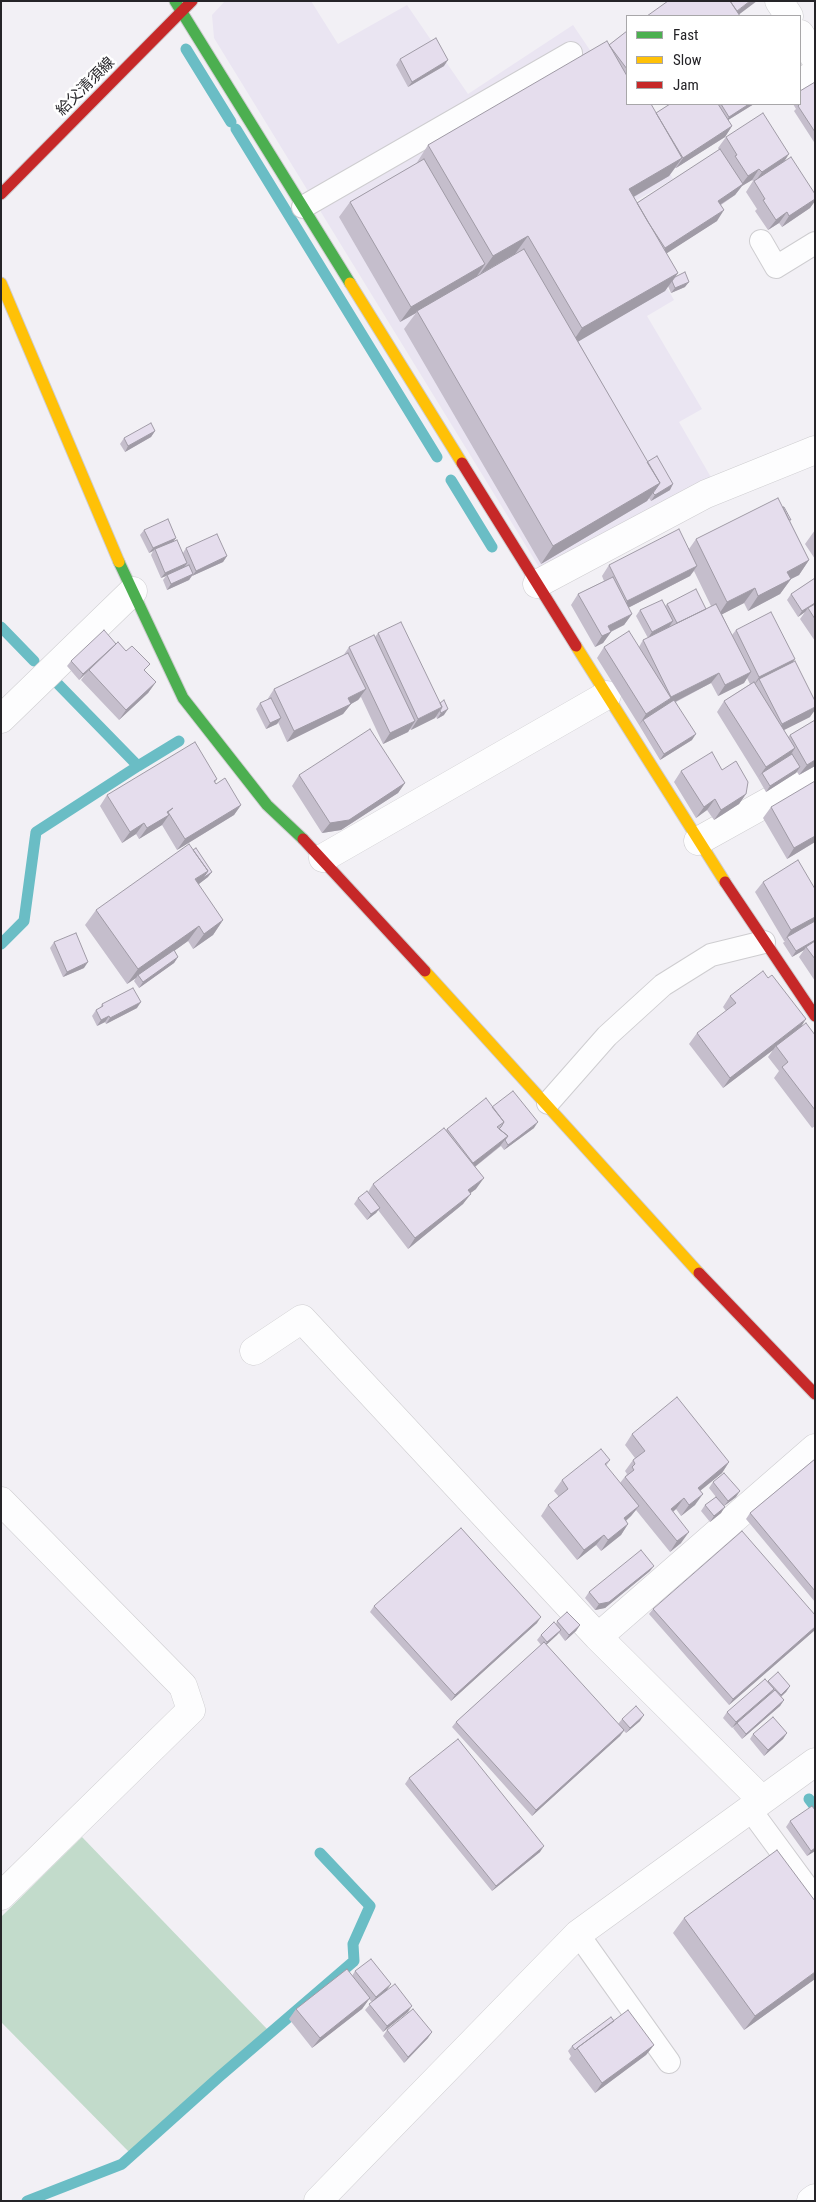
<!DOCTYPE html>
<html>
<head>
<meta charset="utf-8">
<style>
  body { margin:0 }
  #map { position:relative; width:816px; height:2202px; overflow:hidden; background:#f2f0f5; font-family:"Roboto Condensed",sans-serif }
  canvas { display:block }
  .frame { position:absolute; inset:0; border:2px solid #252428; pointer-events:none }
  .legend { position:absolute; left:626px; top:15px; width:175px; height:90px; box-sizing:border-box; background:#fff; border:1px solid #a8a7a9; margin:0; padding:6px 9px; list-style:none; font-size:15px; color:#252428 }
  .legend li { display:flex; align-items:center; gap:10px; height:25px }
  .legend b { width:25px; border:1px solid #a8a7a9 }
</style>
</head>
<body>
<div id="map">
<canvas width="816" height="2202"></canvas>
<div class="frame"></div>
<ul class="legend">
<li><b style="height:6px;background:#4caf50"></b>Fast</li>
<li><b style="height:6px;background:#ffc107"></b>Slow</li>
<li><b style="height:6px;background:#c62828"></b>Jam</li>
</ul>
</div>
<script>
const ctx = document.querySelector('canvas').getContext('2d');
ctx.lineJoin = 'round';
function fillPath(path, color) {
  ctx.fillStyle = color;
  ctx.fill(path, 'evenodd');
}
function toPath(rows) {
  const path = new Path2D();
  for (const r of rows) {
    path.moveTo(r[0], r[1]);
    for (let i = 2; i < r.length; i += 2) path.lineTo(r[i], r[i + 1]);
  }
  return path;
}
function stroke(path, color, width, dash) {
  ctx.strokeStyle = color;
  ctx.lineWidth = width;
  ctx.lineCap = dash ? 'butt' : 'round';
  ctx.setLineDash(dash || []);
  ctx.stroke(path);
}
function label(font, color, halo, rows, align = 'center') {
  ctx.font = font + ' "Roboto Condensed","Noto Sans JP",sans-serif';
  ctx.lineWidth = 5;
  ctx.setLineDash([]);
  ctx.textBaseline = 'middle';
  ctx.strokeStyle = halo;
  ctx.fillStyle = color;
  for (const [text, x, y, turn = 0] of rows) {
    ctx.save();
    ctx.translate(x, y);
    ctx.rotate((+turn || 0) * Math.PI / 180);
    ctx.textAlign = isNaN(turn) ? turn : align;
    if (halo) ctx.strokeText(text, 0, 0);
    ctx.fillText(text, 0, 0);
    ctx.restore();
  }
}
const built = toPath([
  [225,1,311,1,338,44,407,5,468,94,573,25,627,105,630,104,673,179,622,209,674,300,647,316,702,409,679,422,712,479,542,572,214,38,212,15]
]);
const green = toPath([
  [82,1837,268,2030,130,2153,1,2022,1,1917]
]);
const stream = toPath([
  [186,49,231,122],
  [236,129,437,457],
  [451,480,492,547],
  [1,627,34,661],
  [138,766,179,741],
  [1,944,24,921,36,832,138,766,57,683],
  [809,1799,815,1807],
  [27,2201,122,2164,219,2077,354,1961,353,1944,370,1906,320,1853]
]);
const lane = toPath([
  [800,80,815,70],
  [303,207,571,53],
  [761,241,776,267,815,243],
  [548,1103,607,1036,663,985,711,955,764,942],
  [749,1808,815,1898],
  [578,1934,669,2062]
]);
const street = toPath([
  [779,1,789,16],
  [800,34,815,58],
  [537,584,706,494,815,450],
  [1,719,133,591],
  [698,841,815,776],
  [323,858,607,695],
  [254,1351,302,1319,598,1637,762,1800],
  [1,1501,183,1686,191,1710,1,1896],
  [598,1637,815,1448],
  [318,2201,578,1934,815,1762],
  [811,2201,815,2198]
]);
const fast = toPath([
  [175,1,350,283],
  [119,562,183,698,267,805,303,839]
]);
const slow = toPath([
  [1,283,119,562],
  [350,283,462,463],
  [576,646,725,882],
  [425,971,699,1273]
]);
const jam = toPath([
  [1,194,192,1],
  [462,463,576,646],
  [303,839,425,971],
  [725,882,815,1016],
  [699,1273,815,1394]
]);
const wall = toPath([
  [627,31,627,104,656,113,670,104,754,104,728,120,732,126,725,137,676,168,675,168,669,176,634,197,637,203,719,150,718,148,726,137,784,161,815,194,815,201,810,208,782,227,779,223,768,230,755,211,757,209,746,192,753,181,752,180,742,186,735,195,721,205,717,221,666,253,678,273,675,277,685,287,671,293,668,286,665,291,578,341,647,462,670,490,651,501,649,498,647,501,541,564,404,329,416,313,400,322,339,217,350,202,416,164,428,145,609,45],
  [400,59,444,66,408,87,396,65],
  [815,82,815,142,814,142,794,111,796,109,793,104,800,104,800,91],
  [155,431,151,437,125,452,120,444,124,438],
  [790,521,809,560,799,575,791,579,780,594,748,611,744,603,722,614,732,635,736,630,793,662,810,717,784,730,788,737,790,735,815,720,815,766,799,775,797,772,766,792,758,778,759,777,758,778,717,712,724,701,750,684,747,678,744,683,718,696,711,683,676,702,692,740,660,760,639,725,640,724,639,725,597,658,604,647,639,647,643,640,648,638,636,616,640,610,665,606,667,604,706,609,711,606,694,571,690,576,628,608,632,614,624,625,611,632,603,643,595,647,571,605,578,594,604,581,602,576,609,565,689,549,696,539],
  [144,530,176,538,173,541,183,553,186,548,227,556,223,562,192,576,189,580,167,590,163,580,166,576,161,578,151,555,153,551,149,553,140,535],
  [815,530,815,559,805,544],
  [815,578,815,641,800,619,805,612,798,617,787,600,791,594],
  [378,633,444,715,437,719,436,716,435,718,411,730,410,729,408,732,383,744,361,697,358,700,351,704,343,714,287,742,278,722,277,724,266,729,256,709,260,703,267,700,274,689,343,656,349,647,375,637],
  [116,643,156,682,148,693,119,720,81,680,86,673,79,680,67,666,71,661],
  [722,770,746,794,739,804,714,820,707,810,696,818,674,782,681,771],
  [299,775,405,783,398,793,341,830,322,833,292,786],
  [217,779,215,783,241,805,234,815,177,850,162,825,139,839,136,834,122,843,100,806,107,795],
  [771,807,815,842,787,859,763,818],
  [208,877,198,884,223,920,213,935,193,949,188,941,174,951,178,957,174,963,139,988,134,981,136,978,127,984,85,925,96,910],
  [763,882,815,889,815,981,799,957,804,950,792,957,783,943,785,941,784,941,755,892],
  [54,942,84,968,63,977,50,948],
  [730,996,801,1026,815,1035,815,1126,812,1128,774,1078,779,1071,768,1057,773,1050,723,1088,689,1044,697,1033,726,1011,723,1007],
  [102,1004,137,1008,106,1024,105,1022,97,1026,92,1016,96,1010,100,1008],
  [492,1107,534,1128,504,1150,501,1146,475,1167,476,1189,470,1193,463,1204,408,1249,378,1210,376,1213,367,1220,354,1204,358,1198,368,1192,373,1184,447,1129],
  [632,1434,729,1462,722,1473,700,1491,695,1505,681,1516,676,1509,673,1512,681,1543,670,1552,636,1510,631,1516,626,1521,628,1524,621,1535,601,1551,596,1545,577,1560,541,1516,548,1505,559,1497,554,1491,562,1480,610,1460,606,1466,620,1483,627,1474,625,1471,633,1460,635,1458,625,1445],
  [815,1459,815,1602,746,1519,750,1513],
  [713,1482,736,1497,724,1506,721,1513,710,1522,701,1511,705,1505,716,1497,709,1488],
  [650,1571,605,1608,595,1610,585,1598,589,1592],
  [374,1606,537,1623,451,1701,370,1612],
  [653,1609,815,1615,815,1630,729,1705,649,1614],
  [557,1621,580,1625,576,1631,565,1641,559,1633,546,1645,618,1724,622,1719,640,1721,626,1733,624,1731,620,1736,532,1816,452,1727,456,1722,541,1645,537,1640,541,1635,556,1624],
  [768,1681,790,1686,786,1692,781,1697,784,1700,780,1706,742,1739,733,1728,736,1724,732,1728,723,1718,727,1712],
  [787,1733,783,1739,764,1756,750,1739,753,1734],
  [409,1778,540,1852,492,1891,405,1784],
  [815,1810,815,1851,807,1856,786,1827,790,1821],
  [684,1918,815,1979,744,2030,673,1933],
  [355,1971,387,1990,408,2012,383,2032,365,2010,372,2002,369,1999,362,2009,312,2048,289,2019,296,2009,352,1976],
  [614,2021,654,2045,646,2055,595,2093,569,2059,571,2056,568,2051,572,2046],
  [387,2030,428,2038,404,2063,383,2036]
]);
const shadedWall = toPath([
  [750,1,757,1,737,16,736,12],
  [448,60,444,66,408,87,412,82],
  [749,104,754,104,725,122,729,117],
  [732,126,725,137,676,168,683,158],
  [789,154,782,165,754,183,762,172],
  [682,158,669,176,616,207,629,189],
  [759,169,752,180,742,186,735,195,710,211,718,201,741,185,748,176],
  [815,199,815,201,810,208,782,227,789,216],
  [724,210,717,221,658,259,665,248],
  [787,212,779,223,768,230,776,220],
  [528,236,515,254,480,274,493,256],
  [485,264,475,279,417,311,416,313,400,322,411,307],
  [678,273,665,291,569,347,582,328],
  [689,282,685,287,671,293,675,288],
  [155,431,151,437,125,452,128,446],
  [660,483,647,501,541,564,553,546],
  [673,484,670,490,651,501,655,495],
  [176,538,172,543,155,549,153,551,149,553,153,548],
  [227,556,223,562,192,576,196,571],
  [809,560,799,575,791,579,780,594,748,611,758,596,787,572],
  [187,563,183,569,167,575,166,576,161,578,165,573],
  [697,566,690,576,620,612,627,601],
  [193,574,189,580,167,590,171,584],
  [755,588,744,603,717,617,727,602],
  [815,603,808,608,805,612,798,617,802,611],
  [632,614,624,625,602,636,608,626],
  [673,621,669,627,648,638,652,632],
  [611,632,603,643,595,647,602,636],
  [116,644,89,670,79,680,83,674],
  [795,659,787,670,759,679,752,688,759,677],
  [751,672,744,683,718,696,725,685],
  [719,673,711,683,665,707,643,720,639,725,646,714,670,699,671,697],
  [156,682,148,693,119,720,126,710],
  [366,689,358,700,351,704,343,714,287,742,294,731,348,698],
  [442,707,435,718,411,730,418,719],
  [815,707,815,710,810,717,774,735,782,724],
  [448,709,444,715,437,719,441,713],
  [281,718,277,724,266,729,270,723],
  [415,721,408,732,383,744,390,733],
  [696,734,692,740,660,760,664,754],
  [795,748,788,759,762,773,758,778,766,767],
  [815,760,815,766,799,775,807,765],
  [800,767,796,773,766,792,770,786],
  [405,783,398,793,341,830,322,833,330,823],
  [746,794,739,804,714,820,721,810],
  [715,799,707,810,696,818,704,807],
  [241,805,234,815,177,850,185,839],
  [173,808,168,812,165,817,169,815,162,825,139,839,147,828,167,812],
  [144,823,136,834,122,843,130,832],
  [815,836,815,842,787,859,794,848],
  [208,871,212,872,208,877,199,884,197,886,195,879],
  [815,917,815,923,787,937,784,941,791,930],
  [223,920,213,935,193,949,204,934],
  [199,926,188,941,139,976,138,975,136,978,127,984,138,969],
  [815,940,815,943,806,947,804,950,792,957,796,951],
  [178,957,174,963,139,988,143,982],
  [88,962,84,968,63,977,67,972],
  [141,1002,137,1008,106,1024,110,1018],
  [109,1016,105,1022,97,1026,101,1020],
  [806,1019,799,1030,776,1046,773,1050,723,1088,730,1078],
  [538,1122,534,1128,504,1150,508,1145],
  [508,1136,500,1146,466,1174,473,1163],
  [484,1178,476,1189,460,1201,468,1190],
  [471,1194,463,1204,408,1249,415,1238],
  [380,1208,376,1213,367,1220,371,1214],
  [729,1462,722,1473,690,1499,698,1488],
  [740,1491,736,1497,724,1506,728,1501],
  [703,1494,695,1505,681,1516,689,1505],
  [684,1498,676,1509,663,1520,671,1509],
  [639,1506,631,1516,616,1529,624,1518],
  [725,1507,721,1513,710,1522,714,1516],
  [628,1524,621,1535,601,1551,608,1540],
  [689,1532,681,1543,670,1552,677,1541],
  [604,1535,596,1545,577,1560,584,1550],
  [654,1566,650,1571,605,1608,595,1610,599,1604],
  [541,1617,537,1623,451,1701,455,1695],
  [580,1625,576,1631,565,1641,569,1635],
  [815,1627,815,1630,729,1705,733,1699],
  [561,1630,557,1635,543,1648,547,1642],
  [790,1686,786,1692,777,1700,781,1695],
  [774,1689,770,1695,732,1728,736,1722],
  [784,1700,780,1706,742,1739,746,1734],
  [644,1715,640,1721,626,1733,630,1728],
  [624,1730,620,1736,532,1816,536,1810],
  [787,1733,783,1739,764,1756,768,1750],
  [544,1846,540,1852,492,1891,496,1886],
  [815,1848,815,1851,807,1856,811,1851],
  [815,1972,815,1979,744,2030,755,2016],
  [391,1984,387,1990,372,2002,376,1997],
  [370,1998,362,2009,312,2048,320,2038],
  [412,2006,408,2012,383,2032,387,2026],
  [432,2032,428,2038,404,2063,408,2057],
  [654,2045,646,2055,595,2093,602,2083]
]);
const building = toPath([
  [668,1,730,1,740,16,647,16,668,1],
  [730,1,750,1,737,11,730,1],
  [627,31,627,69,609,45,627,31],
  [436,38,448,60,412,82,400,59,436,38],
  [607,41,627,76,627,104,651,104,682,158,629,189,678,273,582,328,528,236,493,256,428,145,607,41],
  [815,82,815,132,798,106,800,104,800,91,815,82],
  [670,104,718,104,732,126,683,158,656,113,670,104],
  [721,104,749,104,729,117,721,104],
  [763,113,789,154,762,172,759,169,748,176,735,156,737,155,726,137,763,113],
  [720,149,743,184,718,201,724,210,665,248,648,222,637,203,720,149],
  [791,157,815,194,815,199,789,216,787,212,776,220,763,200,765,199,754,181,791,157],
  [424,159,485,264,411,307,350,202,424,159],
  [524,249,660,483,553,546,417,311,524,249],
  [685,272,689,282,675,288,672,281,675,277,685,272],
  [151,423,155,431,128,446,124,438,151,423],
  [657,456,673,484,655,495,653,493,660,483,647,462,657,456],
  [778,498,809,560,787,572,791,579,758,596,755,588,727,602,696,539,778,498],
  [783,507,784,507,791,520,789,520,783,507],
  [168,519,176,538,153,548,144,530,168,519],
  [679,529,697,566,627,601,609,565,679,529],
  [217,534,227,556,196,571,186,548,217,534],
  [177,540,187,563,165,573,155,549,177,540],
  [189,565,193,574,171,584,167,575,189,565],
  [613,577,632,614,608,626,611,632,602,636,578,594,613,577],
  [815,578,815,603,802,611,791,594,815,578],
  [696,589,706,609,677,623,667,604,696,589],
  [662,600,673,621,652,632,640,610,662,600],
  [716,604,751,672,725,685,719,673,671,697,643,640,716,604],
  [815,604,815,619,808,608,815,604],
  [771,612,795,659,759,677,736,630,771,612],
  [401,622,442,707,418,719,378,633,401,622],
  [104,630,116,644,83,674,71,661,104,630],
  [629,631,671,698,646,714,604,647,629,631],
  [374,635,415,721,390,733,349,647,374,635],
  [118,642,126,651,132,646,150,664,144,670,156,682,126,710,89,670,118,642],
  [348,653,366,689,348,698,351,704,294,731,274,689,348,653],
  [795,661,815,701,815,707,782,724,759,679,795,661],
  [754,682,795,748,766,767,724,701,754,682],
  [271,698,281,718,270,723,260,703,271,698],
  [444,700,448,709,441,713,440,711,442,707,440,703,444,700],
  [674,700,696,734,664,754,643,720,674,700],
  [815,720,815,760,807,765,790,735,815,720],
  [370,729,405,783,349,820,330,823,299,775,370,729],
  [195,742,217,779,214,781,216,784,225,778,241,805,185,839,168,812,173,808,167,812,169,815,147,828,144,823,130,832,107,795,195,742],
  [712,752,722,770,736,761,748,782,746,794,721,810,715,799,704,807,681,771,712,752],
  [792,754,800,767,770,786,762,773,792,754],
  [815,781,815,836,794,848,771,807,815,781],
  [189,844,208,871,195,879,223,920,204,934,199,926,138,969,96,910,189,844],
  [196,848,212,872,203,878,208,871,193,850,196,848],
  [798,860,815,889,815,917,791,930,763,882,798,860],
  [815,921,815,940,796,951,787,937,815,921],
  [76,933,88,962,67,972,54,942,76,933],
  [815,941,815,959,806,947,815,941],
  [174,950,178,957,143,982,138,975,174,950],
  [763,971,768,978,772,975,806,1019,730,1078,697,1033,736,1003,730,996,763,971],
  [133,988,141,1002,110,1018,109,1016,101,1020,96,1010,103,1006,102,1004,133,988],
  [806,1023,815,1035,815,1110,782,1067,788,1062,776,1046,806,1023],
  [513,1091,538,1122,508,1145,505,1140,508,1136,499,1129,501,1127,504,1122,492,1107,513,1091],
  [486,1098,504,1122,497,1127,508,1136,473,1163,447,1129,486,1098],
  [444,1128,484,1178,468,1190,471,1194,415,1238,373,1184,444,1128],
  [367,1191,380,1208,371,1214,358,1198,367,1191],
  [677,1397,729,1462,698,1488,703,1494,689,1505,684,1498,671,1509,689,1532,677,1541,625,1477,634,1470,632,1467,635,1464,633,1460,645,1451,632,1434,677,1397],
  [601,1449,610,1460,605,1464,639,1506,624,1518,628,1524,608,1540,604,1535,584,1550,548,1505,568,1489,562,1480,601,1449],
  [815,1459,815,1591,750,1513,815,1459],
  [724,1473,740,1491,728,1501,713,1482,724,1473],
  [716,1497,725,1507,714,1516,705,1505,716,1497],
  [461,1528,541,1617,455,1695,374,1606,461,1528],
  [742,1531,815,1615,815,1627,733,1699,653,1609,742,1531],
  [641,1550,654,1566,609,1602,599,1604,589,1592,641,1550],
  [567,1612,580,1625,569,1635,557,1621,567,1612],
  [554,1622,561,1630,547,1642,541,1635,554,1622],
  [544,1642,624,1730,536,1810,456,1722,544,1642],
  [778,1672,790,1686,781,1695,768,1681,778,1672],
  [765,1679,774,1689,736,1722,727,1712,765,1679],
  [775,1690,784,1700,746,1734,737,1723,775,1690],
  [636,1706,644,1715,630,1728,622,1719,636,1706],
  [773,1717,787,1733,768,1750,753,1734,773,1717],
  [458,1739,544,1846,496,1886,409,1778,458,1739],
  [812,1806,815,1810,815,1848,811,1851,790,1821,812,1806],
  [777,1850,815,1901,815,1972,755,2016,684,1918,777,1850],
  [371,1959,391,1984,376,1997,355,1971,371,1959],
  [347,1969,370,1998,320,2038,296,2009,347,1969],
  [395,1984,412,2006,387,2026,369,2004,395,1984],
  [413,2009,432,2032,408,2057,387,2030,413,2009],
  [628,2010,654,2045,602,2083,577,2048,628,2010],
  [611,2017,614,2021,577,2048,575,2050,572,2046,611,2017]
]);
const streetNames = [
  ["給父清須線",86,87,-45]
];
fillPath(built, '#eae5f2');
fillPath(green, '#c2dbcb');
stroke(stream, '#6abdc5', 11);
stroke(lane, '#cecdd0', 24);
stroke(street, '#cecdd0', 29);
stroke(fast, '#cecdd0', 13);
stroke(slow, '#cecdd0', 13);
stroke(jam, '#cecdd0', 13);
stroke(lane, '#fdfdfe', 22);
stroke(street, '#fdfdfe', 28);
stroke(fast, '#4caf50', 11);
stroke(slow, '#ffc107', 11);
stroke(jam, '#c62828', 11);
fillPath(wall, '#c5becc');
fillPath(shadedWall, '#a09ba6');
fillPath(building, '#e5dded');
stroke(building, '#a09ba6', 1);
label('15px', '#252428', '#fff', streetNames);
</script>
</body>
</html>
